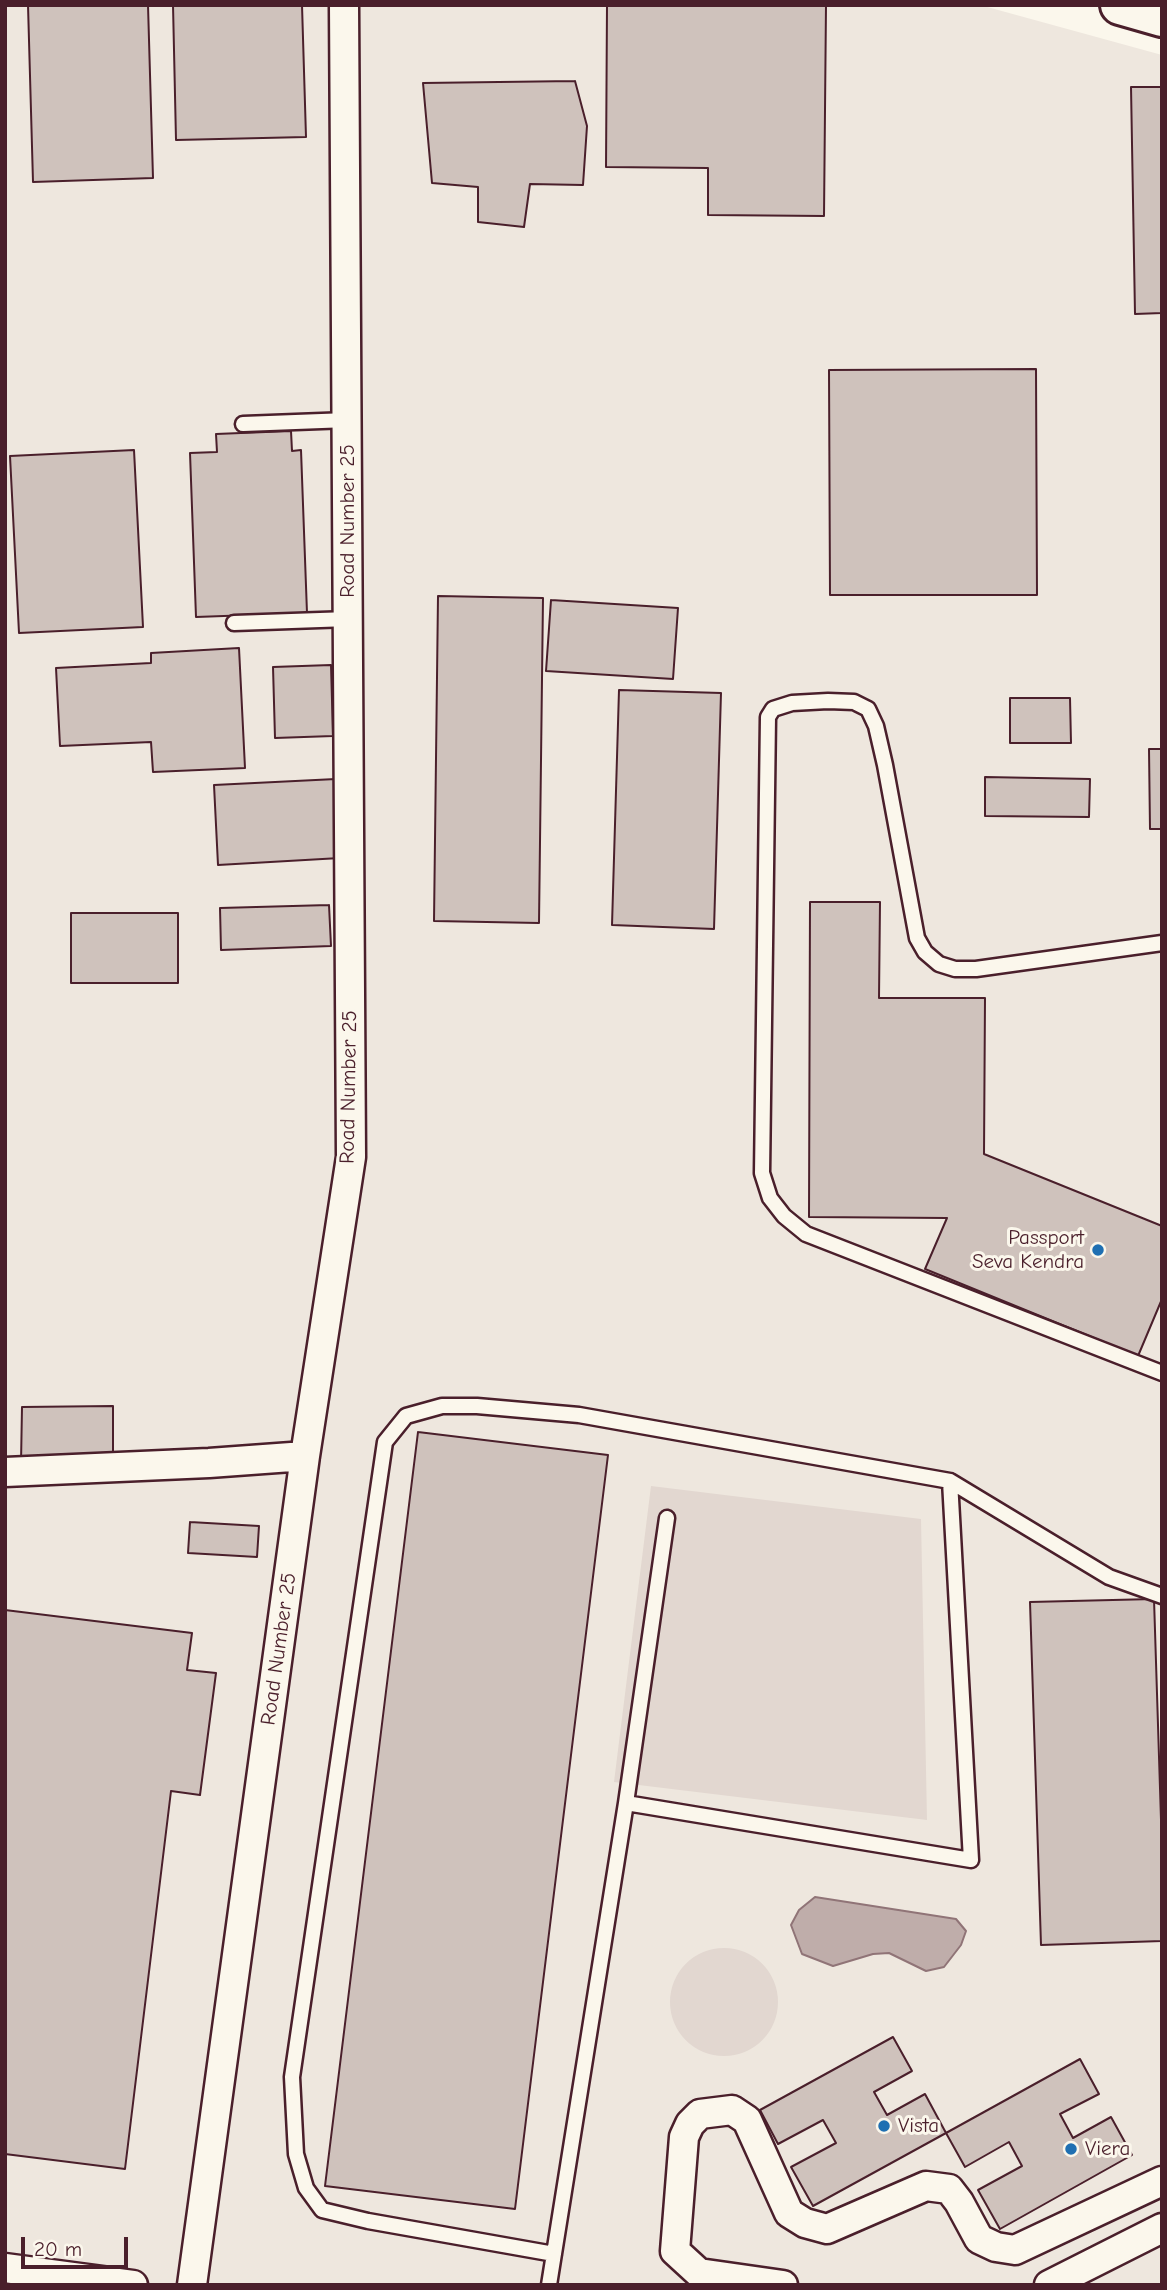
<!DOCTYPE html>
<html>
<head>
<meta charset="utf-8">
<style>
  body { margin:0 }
  #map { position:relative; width:1167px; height:2290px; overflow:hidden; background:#fbf7ec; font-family:"Comic Neue",sans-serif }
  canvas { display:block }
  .frame { position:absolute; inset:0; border:7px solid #4a1f2b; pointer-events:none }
  .scale { position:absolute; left:21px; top:2237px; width:107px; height:32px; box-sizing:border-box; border:4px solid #4a1f2b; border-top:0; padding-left:9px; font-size:21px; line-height:24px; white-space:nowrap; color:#4a1f2b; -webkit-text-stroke:5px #fbf7ec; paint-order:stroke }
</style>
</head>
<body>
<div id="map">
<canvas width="1167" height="2290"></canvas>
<div class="frame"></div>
<div class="scale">20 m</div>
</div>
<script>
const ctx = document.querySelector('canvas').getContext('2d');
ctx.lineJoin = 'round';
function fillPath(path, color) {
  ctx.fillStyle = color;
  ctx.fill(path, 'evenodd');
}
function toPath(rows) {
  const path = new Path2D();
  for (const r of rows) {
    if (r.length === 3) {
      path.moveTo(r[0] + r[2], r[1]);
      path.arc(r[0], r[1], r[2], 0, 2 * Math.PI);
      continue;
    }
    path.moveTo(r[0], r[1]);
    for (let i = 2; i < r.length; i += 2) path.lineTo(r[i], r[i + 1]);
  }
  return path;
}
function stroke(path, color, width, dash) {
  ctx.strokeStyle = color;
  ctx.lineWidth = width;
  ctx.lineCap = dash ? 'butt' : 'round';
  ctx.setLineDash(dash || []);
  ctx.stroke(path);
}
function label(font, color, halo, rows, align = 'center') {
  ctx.font = font + ' "Comic Neue",sans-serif';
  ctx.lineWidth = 6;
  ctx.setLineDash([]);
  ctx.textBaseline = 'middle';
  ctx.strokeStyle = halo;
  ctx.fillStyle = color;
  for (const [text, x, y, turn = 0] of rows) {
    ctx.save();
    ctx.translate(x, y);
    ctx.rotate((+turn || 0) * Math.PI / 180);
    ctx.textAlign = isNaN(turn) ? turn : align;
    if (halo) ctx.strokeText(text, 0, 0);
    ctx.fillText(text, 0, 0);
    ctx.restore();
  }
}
const built = toPath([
  [5,5,980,5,1162,55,1162,2285,5,2285]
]);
const green = toPath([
  [651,1486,921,1519,927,1820,614,1782],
  [724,2002,54]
]);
const water = toPath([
  [815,1897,956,1919,966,1931,961,1945,944,1967,926,1971,889,1953,873,1954,833,1966,802,1954,791,1925,799,1910,815,1897]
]);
const building = toPath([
  [28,5,148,5,153,178,33,182,28,5],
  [173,5,302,5,306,137,176,140,173,5],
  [607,5,826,5,824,216,708,215,708,168,606,167,607,5],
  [575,81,587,126,583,185,530,184,524,227,478,222,478,187,432,183,423,83,575,81],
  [1131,87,1162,87,1162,313,1135,314,1131,87],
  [1036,369,1037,595,830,595,829,370,1036,369],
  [291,431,292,451,301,450,307,613,196,617,190,453,217,452,216,434,291,431],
  [134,450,143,627,19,633,10,456,134,450],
  [438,596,543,598,539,923,434,921,438,596],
  [551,600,678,608,673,679,546,671,551,600],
  [239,648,245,768,153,772,151,742,60,746,56,668,151,663,151,653,239,648],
  [331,665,333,736,275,738,273,667,331,665],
  [619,690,721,693,714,929,612,925,619,690],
  [1010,698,1070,698,1071,743,1010,743,1010,698],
  [1149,749,1162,749,1162,829,1150,829,1149,749],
  [985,777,1090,779,1089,817,985,816,985,777],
  [336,779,340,858,218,865,214,785,336,779],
  [810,902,880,902,879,998,985,998,984,1154,1162,1226,1162,1299,1138,1356,925,1269,947,1218,809,1217,810,902],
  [329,905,331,946,221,950,220,908,329,905],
  [71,913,178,913,178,983,71,983,71,913],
  [113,1406,113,1455,21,1463,22,1407,113,1406],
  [418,1432,608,1455,515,2209,325,2186,418,1432],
  [190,1522,259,1526,257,1557,188,1553,190,1522],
  [1154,1599,1162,1851,1162,1941,1041,1945,1030,1602,1154,1599],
  [5,1610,192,1633,187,1670,216,1673,200,1795,171,1791,125,2169,5,2154,5,1610],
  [893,2037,912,2071,874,2092,887,2115,925,2094,946,2133,813,2206,791,2167,836,2143,823,2120,778,2144,760,2110,893,2037],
  [1080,2059,1099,2094,1060,2114,1073,2138,1111,2117,1132,2155,1000,2229,978,2190,1022,2166,1009,2142,965,2167,946,2133,1080,2059]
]);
const lane = toPath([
  [243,424,348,420],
  [234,623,349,619],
  [1162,943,976,969,955,969,939,964,925,952,917,938,885,765,876,726,868,709,854,702,828,701,792,703,773,709,768,717,762,1173,770,1198,784,1216,806,1234,1162,1373],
  [626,1803,971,1860,950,1481],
  [554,2254,368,2221,322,2210,306,2188,296,2154,292,2077,385,1442,406,1416,442,1406,477,1406,579,1415,950,1481,1109,1577,1162,1596],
  [549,2285,626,1803,667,1518]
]);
const street = toPath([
  [5,1472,209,1463,305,1456],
  [5,2268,133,2285],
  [192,2285,305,1456,351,1157,344,5],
  [783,2285,699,2273,675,2251,684,2137,690,2124,700,2114,732,2110,747,2120,789,2213,805,2223,827,2229,926,2186,949,2189,959,2202,979,2239,996,2247,1015,2250,1162,2181],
  [1049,2285,1162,2228]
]);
const secondary = toPath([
  [1120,5,1162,17]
]);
const markers = [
  [1098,1250,7,"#1f6fb2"],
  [884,2126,7,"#1f6fb2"],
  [1071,2149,7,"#1f6fb2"]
];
const streetNames = [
  ["Road Number 25",348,521,-90],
  ["Road Number 25",349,1087,-89],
  ["Road Number 25",279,1649,-82]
];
const poiNames = [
  ["Passport",1084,1238,"right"],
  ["Seva Kendra",1084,1262,"right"],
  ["Vista",898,2126],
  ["Viera",1085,2149]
];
fillPath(built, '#eee7de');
fillPath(green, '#e2d7d0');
fillPath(water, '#bfadaa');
stroke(water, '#907477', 2);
fillPath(building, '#cfc2bc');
stroke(building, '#4a1f2b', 2);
stroke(lane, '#4a1f2b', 19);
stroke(street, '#4a1f2b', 33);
stroke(secondary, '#4a1f2b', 44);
stroke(lane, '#fbf7ec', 14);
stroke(street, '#fbf7ec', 28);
stroke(secondary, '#fbf7ec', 38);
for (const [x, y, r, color] of markers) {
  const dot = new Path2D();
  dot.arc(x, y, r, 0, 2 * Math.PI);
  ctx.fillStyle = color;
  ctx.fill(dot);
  stroke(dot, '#fbf7ec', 2.5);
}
label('21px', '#4a1f2b', '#fbf7ec', streetNames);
label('21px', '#4a1f2b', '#fbf7ec', poiNames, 'left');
</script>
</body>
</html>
